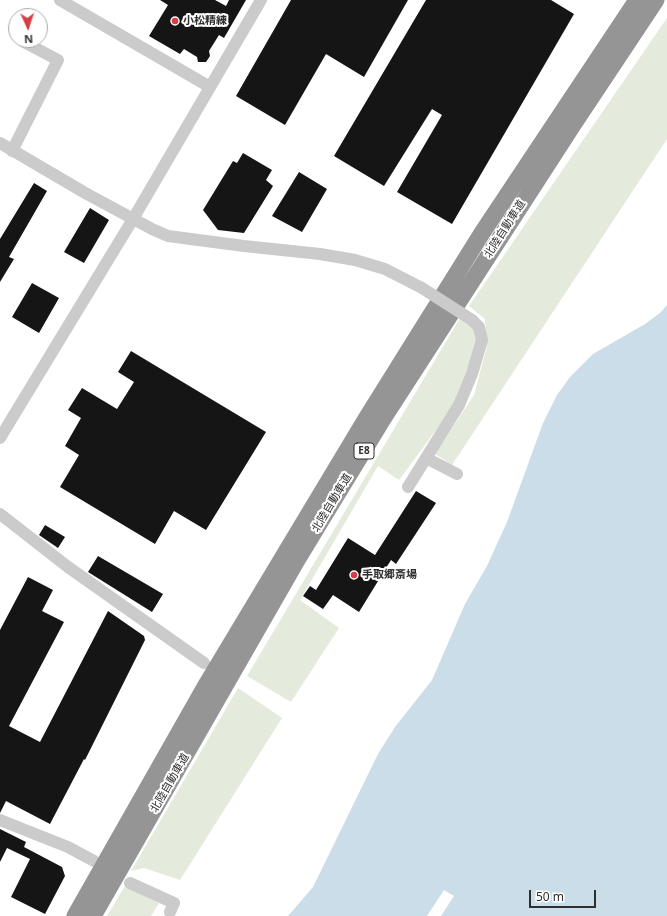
<!DOCTYPE html>
<html>
<head>
<meta charset="utf-8">
<style>
  body { margin:0 }
  #map { position:relative; width:667px; height:916px; overflow:hidden; background:#fff; font-family:"Noto Sans",sans-serif }
  canvas { display:block }
  .north { position:absolute; left:8px; top:8px; width:40px; height:40px; box-sizing:border-box; background:#fff; border:1px solid #ababab; border-radius:50%; rotate:177deg; font-size:11px; font-weight:700; line-height:16px; text-align:center; color:#2e2e2e }
  .north::after { content:''; display:block; margin:auto; width:14px; height:18px; background:#da3c45; clip-path:polygon(50% 0,100% 100%,50% 72%,0 100%) }
  .scale { position:absolute; left:529px; top:890px; width:67px; height:18px; box-sizing:border-box; border:2px solid #2e2e2e; border-top:0; padding-left:5px; font-size:12px; line-height:14px; white-space:nowrap; color:#2e2e2e; -webkit-text-stroke:3px #fff; paint-order:stroke }
</style>
</head>
<body>
<div id="map">
<canvas width="667" height="916"></canvas>
<div class="north">N</div>
<div class="scale">50 m</div>
</div>
<script>
const ctx = document.querySelector('canvas').getContext('2d');
ctx.lineJoin = 'round';
function fillPath(path, color) {
  ctx.fillStyle = color;
  ctx.fill(path, 'evenodd');
}
function toPath(rows) {
  const path = new Path2D();
  for (const r of rows) {
    path.moveTo(r[0], r[1]);
    for (let i = 2; i < r.length; i += 2) path.lineTo(r[i], r[i + 1]);
  }
  return path;
}
function stroke(path, color, width, dash) {
  ctx.strokeStyle = color;
  ctx.lineWidth = width;
  ctx.lineCap = dash ? 'butt' : 'round';
  ctx.setLineDash(dash || []);
  ctx.stroke(path);
}
function label(font, color, halo, rows, align = 'center') {
  ctx.font = font + ' "Noto Sans","Noto Sans JP",sans-serif';
  ctx.lineWidth = 4;
  ctx.setLineDash([]);
  ctx.textBaseline = 'middle';
  ctx.strokeStyle = halo;
  ctx.fillStyle = color;
  for (const [text, x, y, turn = 0] of rows) {
    ctx.save();
    ctx.translate(x, y);
    ctx.rotate((+turn || 0) * Math.PI / 180);
    ctx.textAlign = isNaN(turn) ? turn : align;
    if (halo) ctx.strokeText(text, 0, 0);
    ctx.fillText(text, 0, 0);
    ctx.restore();
  }
}
const green = toPath([
  [667,18,667,139,452,465,435,454,474,395,487,346,485,319,469,306],
  [460,318,470,324,477,334,477,347,456,403,399,480,378,466,300,600,339,628,291,702,247,676],
  [238,688,282,718,180,880,144,868,131,871],
  [125,886,159,903,151,916,107,916]
]);
const water = toPath([
  [667,305,667,916,288,916,313,887,378,754,395,727,432,680,465,604,487,566,507,522,543,423,557,395,570,377,593,354,645,324,660,313]
]);
const pier = toPath([
  [444,890,454,896,441,916,427,916]
]);
const building = toPath([
  [160,0,215,0,226,6,229,0,246,0,224,38,219,35,209,51,210,56,206,62,198,62,197,57,184,49,180,54,149,36,168,5],
  [291,0,408,0,364,77,326,54,285,125,236,96],
  [426,0,551,0,574,14,452,224,397,192,442,115,432,109,384,186,334,156],
  [243,153,272,170,266,180,273,186,244,233,218,230,203,210,233,161,237,163],
  [299,172,327,189,302,232,272,216],
  [34,183,47,191,9,257,14,259,0,282,0,239],
  [90,208,109,220,84,263,64,252],
  [32,283,59,298,39,333,12,317],
  [131,351,266,432,206,530,174,511,155,544,60,487,79,455,65,446,81,418,68,410,82,388,117,409,134,382,118,372],
  [416,491,436,503,396,564,391,560,359,612,333,595,323,609,303,596,310,586,316,590,348,538,375,555],
  [45,525,65,537,58,548,39,535],
  [98,556,163,594,152,612,88,572],
  [28,577,53,590,42,611,64,622,9,726,40,742,108,611,144,636,145,640,85,760,84,759,50,824,6,801,0,813,0,630],
  [0,829,26,842,24,847,62,867,65,876,45,914,11,897,30,859,7,848,0,862]
]);
const minor = toPath([
  [60,0,210,87],
  [0,143,87,194,152,229,168,236,244,246,320,254,355,260,385,269,422,288],
  [12,151,58,60,24,42],
  [0,438,133,219,261,0],
  [426,458,457,474],
  [408,487,459,405,472,374,482,340,479,327,472,320],
  [0,514,68,567,204,663],
  [0,820,68,847,94,861],
  [130,883,174,903,170,912]
]);
const highway = toPath([
  [75,916,205,687,366,419,482,233,637,0],
  [93,916,297,560,381,422,573,125,656,0]
]);
const minorBridge = toPath([
  [422,288,472,320]
]);
const markers = [
  [175,21,4,"#da3c45"],
  [354,575,4,"#da3c45"]
];
const shields = [
  [364,451,20]
];
const shieldNames = [
  ["E8",364,451]
];
const poiNames = [
  ["小松精練",183,21],
  ["手取郷斎場",362,575]
];
const streetNames = [
  ["北陸自動車道",505,229,-57],
  ["北陸自動車道",332,503,-59],
  ["北陸自動車道",170,783,-60]
];
fillPath(green, '#e4ebdd');
fillPath(water, '#cadde9');
fillPath(pier, '#fff');
fillPath(building, '#151515');
stroke(minor, '#cbcbcb', 12);
stroke(highway, '#959595', 17);
stroke(minorBridge, '#cbcbcb', 12);
for (const [x, y, r, color] of markers) {
  const dot = new Path2D();
  dot.arc(x, y, r, 0, 2 * Math.PI);
  ctx.fillStyle = color;
  ctx.fill(dot);
  stroke(dot, '#fff', 1.5);
}
for (const [x, y, w] of shields) {
  const box = new Path2D();
  box.roundRect(x - w / 2, y - 8, w, 16, 3);
  ctx.fillStyle = '#fff';
  ctx.fill(box);
  stroke(box, '#2e2e2e', 1);
}
label('bold 10px', '#2e2e2e', null, shieldNames);
label('bold 11px', '#2e2e2e', '#fff', poiNames, 'left');
label('11px', '#2e2e2e', '#fff', streetNames);
</script>
</body>
</html>
